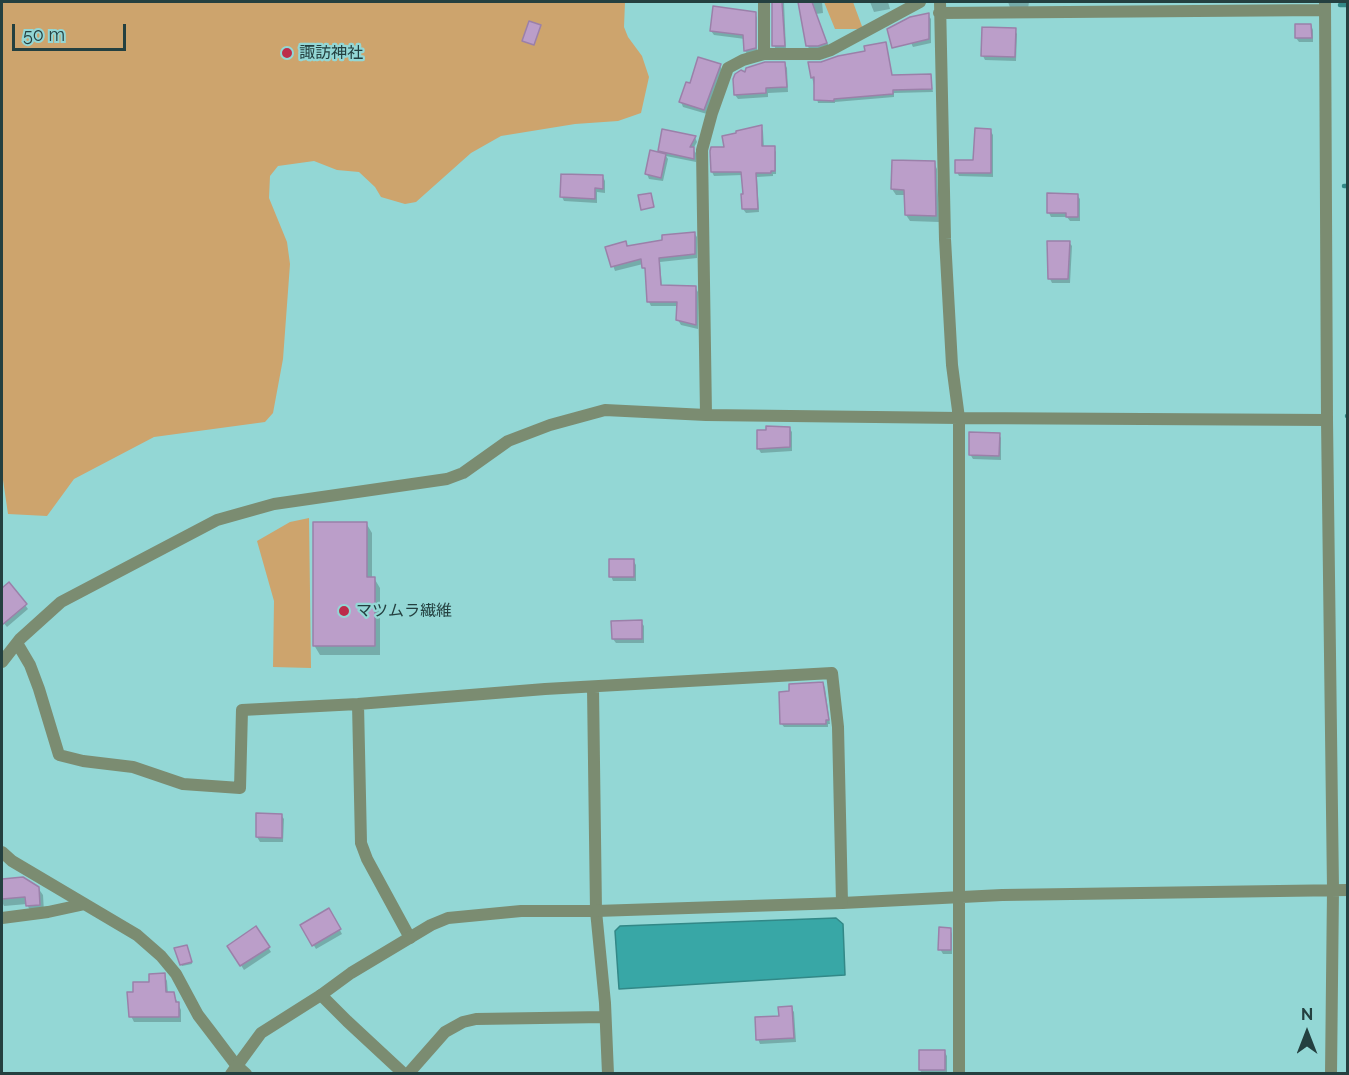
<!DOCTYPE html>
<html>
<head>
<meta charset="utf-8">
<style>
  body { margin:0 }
  #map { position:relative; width:1349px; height:1075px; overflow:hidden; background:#93d7d5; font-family:Raleway,sans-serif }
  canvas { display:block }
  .frame { position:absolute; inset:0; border:3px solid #244040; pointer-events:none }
  .north { position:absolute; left:1277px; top:1003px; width:60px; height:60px; -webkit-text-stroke:4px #93d7d5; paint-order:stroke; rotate:0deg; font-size:16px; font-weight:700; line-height:24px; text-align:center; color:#244040 }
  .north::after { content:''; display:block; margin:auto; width:21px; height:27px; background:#244040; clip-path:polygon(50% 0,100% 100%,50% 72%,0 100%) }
  .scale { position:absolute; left:12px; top:24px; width:114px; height:27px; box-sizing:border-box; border:3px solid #244040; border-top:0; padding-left:8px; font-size:18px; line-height:21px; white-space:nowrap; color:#244040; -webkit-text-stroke:4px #93d7d5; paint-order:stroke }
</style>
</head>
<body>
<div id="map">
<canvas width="1349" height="1075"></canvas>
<div class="frame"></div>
<div class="north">N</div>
<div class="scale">50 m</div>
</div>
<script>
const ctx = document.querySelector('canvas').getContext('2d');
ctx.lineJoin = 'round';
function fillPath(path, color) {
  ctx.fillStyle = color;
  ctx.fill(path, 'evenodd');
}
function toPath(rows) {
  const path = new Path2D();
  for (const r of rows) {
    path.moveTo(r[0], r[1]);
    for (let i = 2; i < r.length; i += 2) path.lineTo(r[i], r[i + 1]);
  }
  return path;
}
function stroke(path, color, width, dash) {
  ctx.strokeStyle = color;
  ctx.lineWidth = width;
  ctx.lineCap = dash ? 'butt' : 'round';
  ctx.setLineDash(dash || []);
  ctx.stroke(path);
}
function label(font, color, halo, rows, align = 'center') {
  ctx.font = font + ' Raleway,"Noto Sans JP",sans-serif';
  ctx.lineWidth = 4.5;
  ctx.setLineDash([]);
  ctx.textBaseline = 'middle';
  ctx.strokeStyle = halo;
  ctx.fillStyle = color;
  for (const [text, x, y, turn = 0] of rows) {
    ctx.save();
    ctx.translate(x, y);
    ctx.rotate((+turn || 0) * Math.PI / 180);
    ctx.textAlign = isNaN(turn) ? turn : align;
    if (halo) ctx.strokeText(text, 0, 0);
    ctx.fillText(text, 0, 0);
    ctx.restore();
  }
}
const green = toPath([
  [2,2,625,2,624,27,628,37,642,56,649,77,641,113,618,121,575,124,501,136,471,153,416,202,405,204,381,197,375,187,359,172,337,170,314,161,278,166,270,176,269,198,287,242,290,264,283,359,273,413,265,422,154,437,74,479,47,516,8,514,2,473],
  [824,2,853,2,863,29,835,29],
  [309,518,311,668,273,667,274,601,257,541,290,522]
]);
const water = toPath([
  [836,918,843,924,845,975,619,989,615,931,620,926,836,918]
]);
const shadow = toPath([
  [773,2,784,2,786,50,776,50,774,45],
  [799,2,822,2,823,13,816,14,829,47,810,50,807,45],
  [870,2,888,2,890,9,874,12],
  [1008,2,1029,2,1028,9,1011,10],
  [755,13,757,18,757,52,748,55,745,51,745,39,714,35,711,31],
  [918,15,928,15,931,19,931,43,913,47,911,43,910,19],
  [1311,25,1313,30,1313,42,1299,42,1296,38],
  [1015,30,1017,34,1016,61,985,60,983,56],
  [885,43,892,77,930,76,933,92,894,93,894,97,835,102,835,103,818,103,812,77,822,63,867,53],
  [785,64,787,68,788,92,768,93,768,97,738,99,735,95,746,74],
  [720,65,722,70,707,114,683,107,681,102,691,85],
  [761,127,763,131,764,148,774,148,776,152,776,174,773,174,773,176,757,177,759,212,746,213,743,209,745,195,743,175,714,176,712,172,726,149],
  [990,130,993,135,993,177,959,176,957,172,975,162],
  [695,137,697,142,693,149,696,153,696,162,666,156,668,159,663,181,649,179,647,174,661,154,659,151],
  [934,163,937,169,939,222,910,221,906,215,906,195,896,195,892,189],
  [603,177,605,181,605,193,597,192,597,203,564,201,562,197],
  [1077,195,1080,199,1080,221,1070,221,1067,217,1051,217,1049,213],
  [694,233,697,237,697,258,660,262,662,287,695,287,698,292,698,329,681,325,678,320,679,306,651,306,649,302,646,272,643,264,615,271,607,248,625,243,628,248],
  [1069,242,1072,246,1070,283,1052,283,1050,279],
  [789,428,792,432,792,451,761,453,758,448],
  [999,434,1001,438,1001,460,973,459,970,454],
  [366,523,372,533,372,578,374,578,380,588,380,655,320,655,314,645],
  [633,560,636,565,636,581,613,581,611,576],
  [9,584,28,609,7,627,2,621,2,590],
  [641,622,644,626,644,643,616,643,613,639],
  [823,683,825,688,830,724,828,724,828,727,784,727,781,723],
  [281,815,284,819,283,842,260,842,257,837],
  [23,879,38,888,43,895,44,912,31,913,27,904,4,906,2,902,2,880],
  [329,910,342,934,316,949,302,925],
  [256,928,271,952,244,970,229,946],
  [950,929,952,934,952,954,943,954,940,949],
  [188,948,192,964,182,966,176,949],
  [164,975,167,981,168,994,173,993,181,1010,181,1022,134,1022,131,1016,134,994],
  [791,1008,794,1012,796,1042,760,1044,758,1039],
  [944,1051,947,1056,947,1074,922,1074,920,1070]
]);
const stream = toPath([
  [1340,5,1348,5],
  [1344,186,1348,186],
  [1347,416,1348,416]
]);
const building = toPath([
  [772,2,782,2,785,46,772,46,772,2],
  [798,2,812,2,827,43,818,46,806,46,798,2],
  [713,6,756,12,756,48,744,51,743,35,710,31,713,6],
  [929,13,929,39,892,48,887,29,910,17,929,13],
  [529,21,541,25,534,45,522,41,529,21],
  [1295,24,1311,24,1312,38,1295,38,1295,24],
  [982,27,1016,28,1015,57,981,56,982,27],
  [886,42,892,75,931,74,932,89,893,90,893,94,834,99,834,101,814,100,814,77,811,78,808,62,821,62,838,56,865,51,864,46,886,42],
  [698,57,721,64,704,110,679,102,686,82,690,83,698,57],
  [765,62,785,62,787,87,766,88,766,93,734,95,733,79,735,74,741,70,745,72,746,68,765,62],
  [762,125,762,146,775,146,775,171,771,171,771,173,756,173,758,209,742,209,741,194,743,194,741,172,711,172,710,151,711,147,724,147,722,136,736,133,736,131,762,125],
  [975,128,991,129,991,173,955,173,955,160,973,160,975,128],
  [662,129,696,136,690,147,694,147,694,159,658,151,662,129],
  [650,150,666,154,661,178,645,174,650,150],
  [892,160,935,161,936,216,905,215,904,190,891,189,892,160],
  [561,174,603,175,603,189,595,188,595,199,560,197,561,174],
  [651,193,654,207,641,210,638,195,651,193],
  [1047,193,1078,194,1078,217,1066,217,1066,213,1047,213,1047,193],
  [695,232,695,254,659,258,661,285,696,286,696,325,676,320,677,302,647,302,645,268,642,268,641,259,611,267,605,247,626,241,627,246,662,240,662,235,695,232],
  [1047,241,1070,241,1068,279,1048,279,1047,241],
  [766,426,790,427,790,447,757,449,757,430,766,430,766,426],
  [969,432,1000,433,999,456,969,455,969,432],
  [313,522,367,522,367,577,375,577,375,646,313,646,313,522],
  [609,559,634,559,634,577,609,577,609,559],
  [9,582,27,604,2,625,2,588,9,582],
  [642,620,642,639,612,639,611,621,642,620],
  [823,682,829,720,826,720,826,724,780,724,779,692,789,691,789,684,823,682],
  [256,813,282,814,282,838,256,837,256,813],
  [23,877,39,887,40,905,26,906,25,897,2,899,2,879,23,877],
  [329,908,341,929,312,946,300,925,329,908],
  [256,926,270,947,240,966,227,946,256,926],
  [939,927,951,928,951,950,938,950,939,927],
  [187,945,192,962,180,965,174,948,187,945],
  [165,973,166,992,174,992,176,1002,179,1002,179,1017,129,1017,127,992,133,992,133,982,149,982,149,974,165,973],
  [792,1006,794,1038,756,1040,755,1017,779,1016,778,1007,792,1006],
  [919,1050,945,1050,945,1070,919,1070,919,1050]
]);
const minor = toPath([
  [764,2,764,54],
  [940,2,945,239,952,365,959,418,959,1074],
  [1325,2,1327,420,1333,889,1331,1074],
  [939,13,1325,10],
  [706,415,702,150,712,113,728,68,743,60,764,54,819,54,831,50,920,2],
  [17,643,30,665,39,689,59,755,83,761,133,767,183,784,240,788,242,710,358,704,545,689,832,673,838,727,842,903,1002,895,1348,890],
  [2,662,20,639,61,602,217,520,274,504,447,479,463,473,508,441,550,425,605,410,706,415,959,418,1327,420],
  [593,688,596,911,605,1003,608,1074],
  [358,704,361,843,367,859,410,938],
  [2,852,12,861,137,935,161,956,176,974,198,1015,211,1032,236,1065,246,1074],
  [2,918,48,912,85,904],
  [321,995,347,1021,404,1074],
  [408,1074,445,1032,463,1022,476,1019,605,1017]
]);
const tertiary = toPath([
  [231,1074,261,1033,321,995,351,973,431,925,448,918,521,911,596,911,842,903]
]);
const markers = [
  [287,53,6,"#bc2c4b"],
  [344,611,6,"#bc2c4b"]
];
const poiNames = [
  ["諏訪神社",299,53],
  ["マツムラ繊維",356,611]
];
fillPath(green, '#cda46d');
fillPath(water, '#38a7a6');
stroke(water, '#328887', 1.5);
fillPath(shadow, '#0003');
stroke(stream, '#328887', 4.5);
fillPath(building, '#bb9ec9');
stroke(building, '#9b80a9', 1.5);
stroke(minor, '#7b8c71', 12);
stroke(tertiary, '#7b8c71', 12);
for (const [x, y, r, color] of markers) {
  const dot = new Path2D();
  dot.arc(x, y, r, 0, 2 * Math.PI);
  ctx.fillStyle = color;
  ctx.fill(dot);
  stroke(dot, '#93d7d5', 2);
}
label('16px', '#244040', '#93d7d5', poiNames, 'left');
</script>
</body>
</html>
